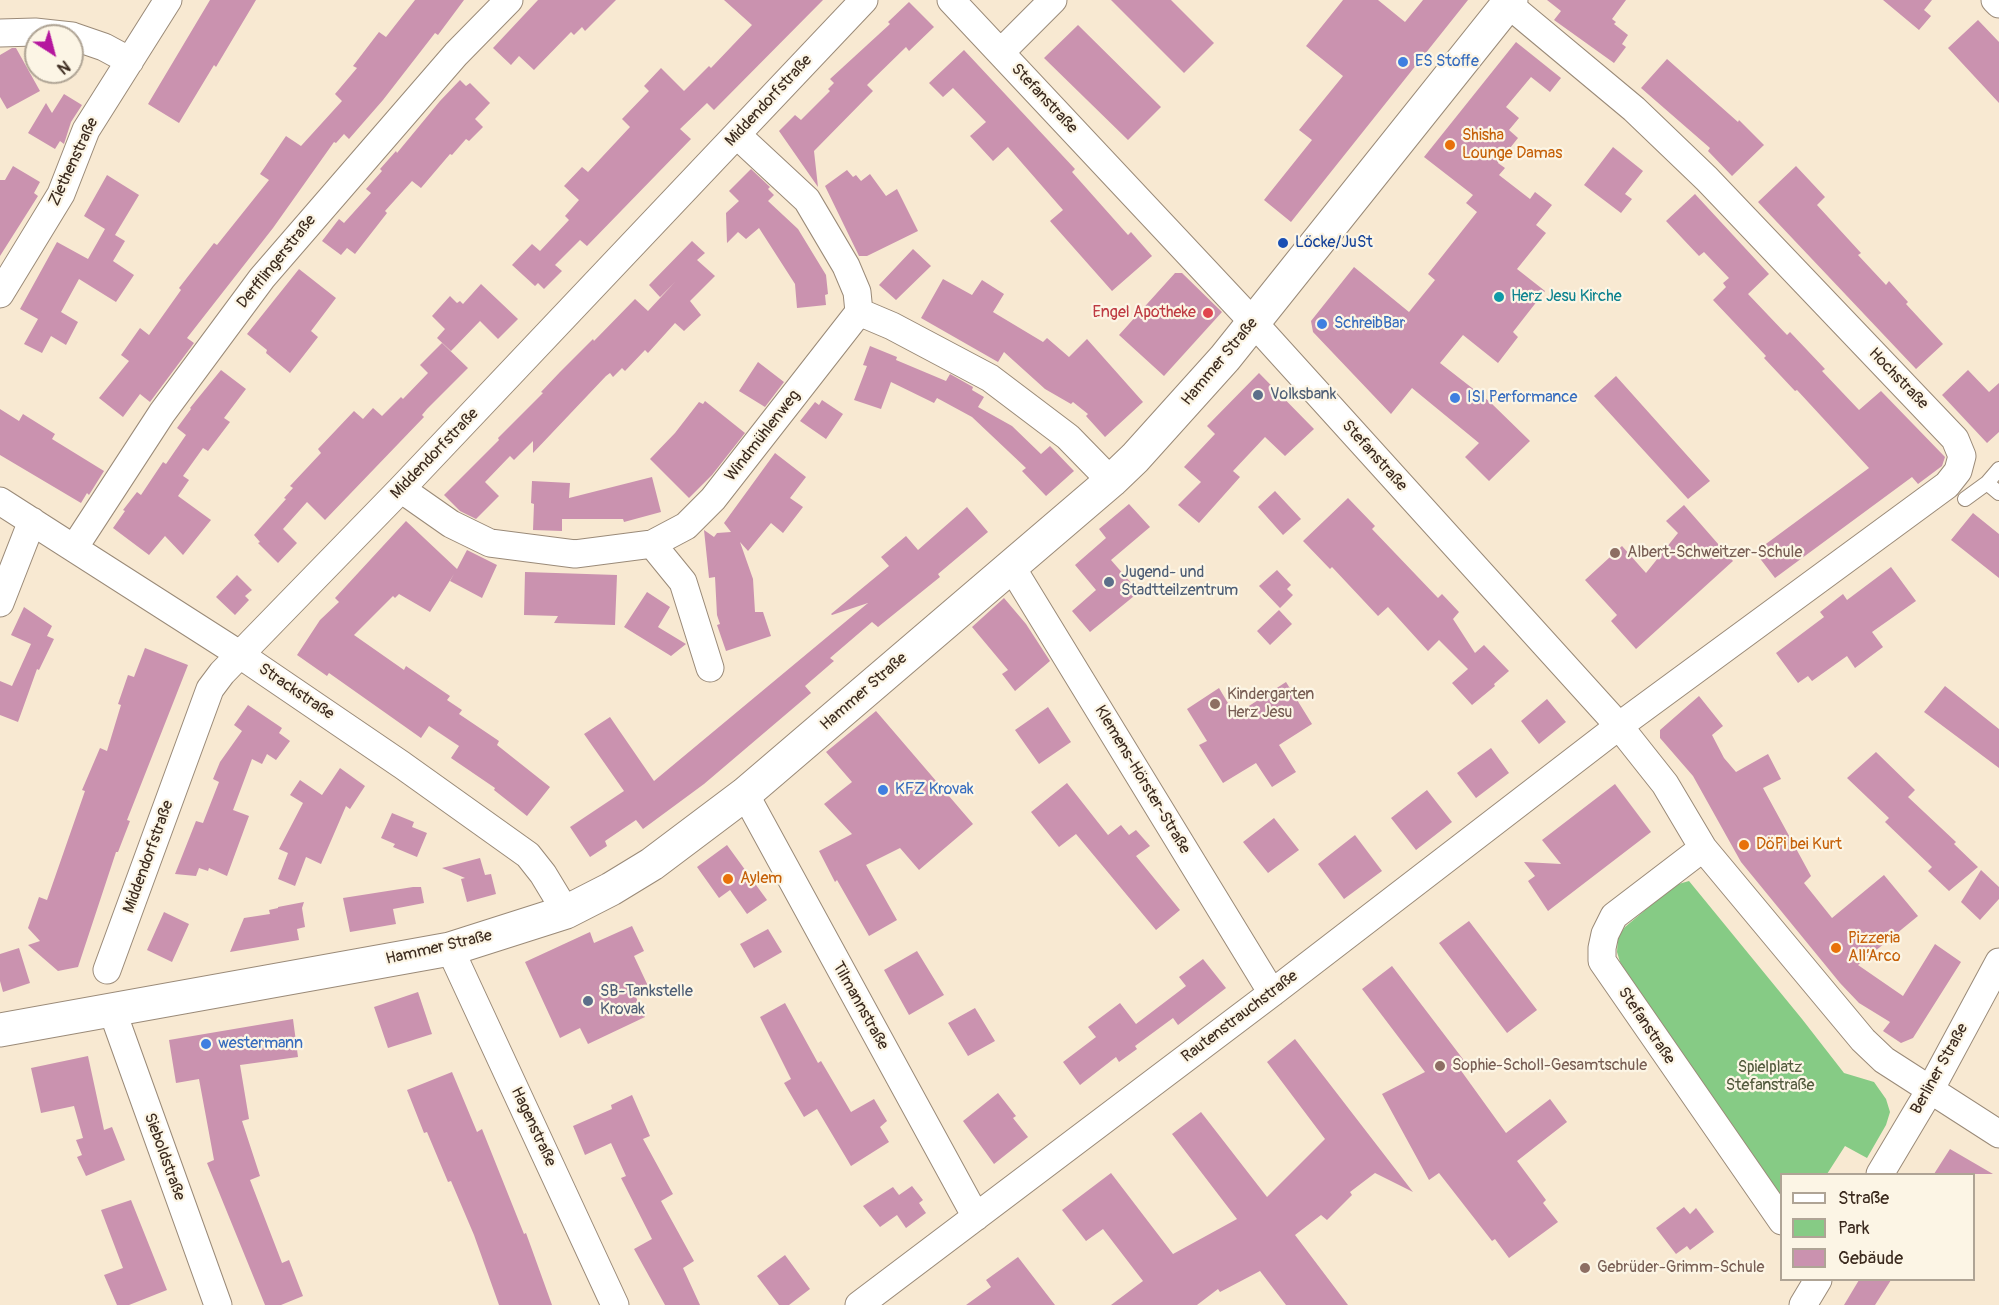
<!DOCTYPE html>
<html>
<head>
<meta charset="utf-8">
<style>
  body { margin:0 }
  #map { position:relative; width:1999px; height:1305px; overflow:hidden; background:#f8e9d2; font-family:Pangolin,sans-serif }
  canvas { display:block }
  .legend { position:absolute; left:1780px; top:1173px; width:195px; height:108px; box-sizing:border-box; background:#fcf5e5; border:2px solid #afa495; margin:0; padding:8px 10px; list-style:none; font-size:18px; color:#3b2a1e }
  .legend li { display:flex; align-items:center; gap:12px; height:30px }
  .legend b { width:30px; border:2px solid #afa495 }
  .north { position:absolute; left:24px; top:24px; width:60px; height:60px; box-sizing:border-box; background:#fcf5e5; border:2px solid #afa495; border-radius:50%; rotate:144deg; font-size:16px; font-weight:700; line-height:24px; text-align:center; color:#3b2a1e }
  .north::after { content:''; display:block; margin:auto; width:21px; height:27px; background:#b5179e; clip-path:polygon(50% 0,100% 100%,50% 72%,0 100%) }
</style>
</head>
<body>
<div id="map">
<canvas width="1999" height="1305"></canvas>
<ul class="legend">
<li><b style="height:8px;background:#fff"></b>Straße</li>
<li><b style="height:16px;background:#86cb85"></b>Park</li>
<li><b style="height:16px;background:#ca92af"></b>Gebäude</li>
</ul>
<div class="north">N</div>
</div>
<script>
const ctx = document.querySelector('canvas').getContext('2d');
ctx.lineJoin = 'round';
function fillPath(path, color) {
  ctx.fillStyle = color;
  ctx.fill(path, 'evenodd');
}
function toPath(rows) {
  const path = new Path2D();
  for (const r of rows) {
    path.moveTo(r[0], r[1]);
    for (let i = 2; i < r.length; i += 2) path.lineTo(r[i], r[i + 1]);
  }
  return path;
}
function stroke(path, color, width, dash) {
  ctx.strokeStyle = color;
  ctx.lineWidth = width;
  ctx.lineCap = dash ? 'butt' : 'round';
  ctx.setLineDash(dash || []);
  ctx.stroke(path);
}
function label(font, color, halo, rows, align = 'center') {
  ctx.font = font + ' Pangolin,sans-serif';
  ctx.lineWidth = 4.5;
  ctx.setLineDash([]);
  ctx.textBaseline = 'middle';
  ctx.strokeStyle = halo;
  ctx.fillStyle = color;
  for (const [text, x, y, turn = 0] of rows) {
    ctx.save();
    ctx.translate(x, y);
    ctx.rotate((+turn || 0) * Math.PI / 180);
    ctx.textAlign = isNaN(turn) ? turn : align;
    if (halo) ctx.strokeText(text, 0, 0);
    ctx.fillText(text, 0, 0);
    ctx.restore();
  }
}
const green = toPath([
  [1689,881,1802,1019,1844,1073,1874,1082,1886,1099,1890,1112,1886,1125,1867,1158,1845,1146,1827,1174,1782,1174,1781,1202,1647,1005,1620,962,1617,952,1618,937,1625,927,1675,885]
]);
const building = toPath([
  [210,0,256,0,216,67,214,65,179,123,148,104],
  [415,0,464,0,438,35,435,33,383,100,349,139,344,134,336,143,334,142,273,228,187,338,194,343,150,402,140,394,123,417,99,398,129,361,121,355,140,328,149,335,181,290,179,288,214,243,217,245,269,180,260,174,286,136,301,146,342,101,335,94,357,68,353,66,379,32,386,37],
  [538,0,616,0,585,31,582,27,574,35,571,32,534,70,519,56,511,65,493,48],
  [724,0,823,0,714,110,707,103,680,129,691,139,587,246,580,240,555,265,562,271,544,289,538,283,535,286,512,265,532,244,540,251,569,220,565,216,579,200,564,186,582,167,588,172,630,127,622,119,649,91,644,86,661,68,684,91,709,66,711,68,752,25],
  [1111,0,1171,0,1214,43,1184,73],
  [1343,0,1378,0,1405,22,1423,0,1468,0,1291,222,1264,200,1312,140,1299,130,1343,76,1306,46],
  [1547,0,1626,0,1612,19,1616,22,1614,24,1628,35,1622,44,1626,47,1614,63,1554,20,1561,11],
  [1883,0,1932,0,1924,10,1931,16,1919,30],
  [909,2,934,27,909,51,906,47,867,85,873,91,814,151,818,187,779,131,795,115,801,120,830,91,828,89,834,83,830,79,890,24,888,22],
  [1978,20,1999,42,1999,103,1948,48],
  [1078,25,1161,107,1128,140,1044,58],
  [1516,42,1561,78,1550,92,1531,77,1506,107,1519,118,1509,130,1518,138,1498,163,1505,168,1499,175,1530,199,1535,192,1552,205,1536,225,1546,233,1517,269,1545,291,1513,332,1518,337,1498,363,1463,335,1440,363,1490,402,1530,441,1489,481,1465,457,1479,443,1412,388,1391,414,1313,332,1311,321,1354,267,1409,312,1435,280,1428,274,1477,212,1466,203,1473,195,1424,157],
  [12,48,16,48,40,91,7,109,0,97,0,55],
  [964,50,1075,169,1072,172,1128,235,1131,232,1152,256,1112,291,1050,221,1063,210,1008,147,993,161,970,136,986,122,953,88,943,97,929,83],
  [1667,59,1738,122,1739,120,1764,145,1732,176,1708,151,1710,148,1641,88],
  [460,80,466,86,470,83,490,103,475,119,483,127,469,141,466,139,452,155,450,154,421,188,412,181,385,211,387,213,355,254,347,248,341,255,322,241,339,219,344,223,371,193,366,189,382,171,380,169,396,151,397,153,440,101],
  [64,94,82,105,71,122,64,144,60,141,55,149,28,133,46,103,52,113],
  [1613,147,1643,171,1625,194,1632,199,1621,213,1584,185],
  [13,166,40,182,34,193,38,196,0,256,0,180,5,180],
  [1796,166,1825,197,1817,205,1861,253,1858,255,1886,285,1889,281,1908,302,1906,304,1943,344,1916,369,1758,202],
  [751,169,770,187,768,189,774,195,768,201,798,229,826,275,828,294,825,295,826,305,797,308,795,284,759,228,746,239,738,232,727,243,726,213,739,201,729,191],
  [847,170,853,177,856,175,861,181,870,174,886,196,897,189,918,231,867,256,859,256,825,186],
  [107,175,139,195,115,235,125,241,113,261,134,275,116,302,79,279,61,312,78,322,66,345,51,336,42,353,24,344,38,319,20,309,57,242,88,259,105,229,84,216],
  [1695,194,1769,274,1748,294,1787,335,1790,332,1825,369,1822,371,1859,410,1881,391,1945,457,1942,466,1918,484,1912,477,1775,578,1755,552,1869,468,1797,390,1795,391,1764,358,1766,356,1713,300,1726,287,1723,283,1729,278,1704,252,1699,256,1666,221],
  [692,241,705,253,697,260,715,276,690,301,701,315,684,331,675,323,648,353,645,350,625,371,622,368,613,377,610,373,606,376,533,453,533,441,514,460,510,456,485,482,499,496,476,519,460,511,444,495,499,440,498,438,543,393,541,392,560,372,593,339,594,341,635,299,648,311,675,282,660,297,649,285],
  [913,249,931,266,896,300,879,285],
  [299,269,336,298,311,331,318,337,290,373,266,353,267,350,247,334],
  [1175,273,1182,273,1222,312,1164,376,1119,335],
  [943,279,972,295,982,280,1004,294,993,312,1043,342,1047,338,1069,357,1087,339,1143,402,1105,437,1086,416,1088,414,1073,402,1071,404,1045,389,1004,352,998,362,921,318],
  [481,284,518,319,498,339,480,321,451,351,437,338,445,329,432,316,450,296,457,303,460,301,463,304],
  [442,343,468,368,427,409,422,415,424,417,325,520,307,502,283,529,297,543,278,563,258,543,260,542,254,535,286,499,284,498,293,488,290,486,321,453,318,449,354,411,363,419,373,408,382,416,401,397,403,399,428,373,420,365],
  [870,346,897,357,896,360,946,381,950,374,973,387,972,390,984,397,978,407,1012,426,1041,454,1050,446,1074,471,1046,496,1022,471,1026,468,972,417,937,398,934,403,891,382,881,409,854,400,867,366,863,365],
  [758,362,784,382,765,407,739,391],
  [221,370,246,389,224,418,230,422,208,451,203,448,183,476,189,480,178,496,211,520,183,555,165,536,149,555,113,528,125,511,123,510,137,492,141,495,163,462,166,464,186,435,177,428,191,409,190,408],
  [1968,370,1989,392,1999,383,1999,432,1987,443,1942,395],
  [1259,373,1314,429,1285,456,1265,437,1233,471,1240,477,1199,523,1178,505,1201,482,1184,467,1215,434,1207,426],
  [1616,376,1710,481,1688,499,1594,396],
  [822,400,843,414,826,439,800,421,815,402,819,405],
  [705,401,745,433,712,475,689,498,650,459,675,433,699,402,703,404],
  [0,409,19,421,23,414,55,434,52,439,104,471,89,495,87,493,81,503,0,455],
  [775,453,806,477,790,498,803,507,783,533,771,523,748,551,740,542,753,579,755,612,763,612,771,636,726,651,717,625,720,624,717,615,715,577,709,578,704,530,714,537,717,533,731,532,724,523],
  [652,477,661,512,624,522,623,519,562,519,562,531,533,530,534,504,531,503,532,481,570,483,569,498],
  [1275,491,1301,519,1283,535,1258,507],
  [1348,498,1375,526,1372,529,1438,598,1442,594,1459,612,1453,619,1475,653,1484,645,1509,671,1494,684,1495,686,1472,705,1452,683,1468,669,1439,640,1428,651,1388,607,1378,616,1332,567,1330,569,1303,541],
  [1129,504,1150,527,1111,560,1139,592,1090,632,1072,611,1096,590,1075,565,1106,538,1099,529],
  [1684,505,1733,561,1636,649,1611,621,1617,615,1585,580,1622,546,1646,573,1678,533,1666,521],
  [967,507,988,532,938,574,940,577,878,627,872,622,830,658,834,661,805,686,811,693,704,784,643,829,636,820,605,841,607,846,590,857,570,827,624,791,584,734,610,717,654,781,868,603,832,615,831,614,889,566,881,557,906,536,918,550],
  [1973,513,1999,534,1999,578,1951,540],
  [406,521,457,569,467,550,497,565,482,598,450,581,454,574,430,612,399,594,395,598,393,596,354,635,404,670,406,666,450,696,447,700,462,710,459,714,499,741,497,745,550,787,527,816,494,790,495,788,451,758,459,746,429,726,421,738,329,673,327,676,297,655,320,620,339,602,335,598],
  [1891,567,1916,601,1872,632,1883,647,1855,668,1847,656,1812,681,1808,676,1798,683,1776,653,1824,617,1820,612,1843,594,1847,600],
  [1277,570,1291,585,1287,589,1293,595,1280,608,1259,586],
  [525,572,617,575,615,625,554,623,558,616,524,615],
  [237,575,252,590,245,596,249,600,235,615,216,597],
  [647,592,670,607,658,627,686,644,671,656,624,627],
  [1004,598,1026,624,1050,661,1015,691,1002,674,1008,670,972,627],
  [24,607,52,626,47,636,54,639,39,670,37,669,18,722,0,715,0,681,12,686,31,644,11,635],
  [1279,610,1292,624,1270,645,1257,631],
  [145,648,188,665,127,820,130,821,118,852,116,852,78,967,58,971,28,945,40,941,28,928,39,897,47,900,85,791,82,790,100,748,107,751,121,705,118,704,128,675,134,677],
  [1286,682,1312,724,1279,745,1296,772,1272,787,1256,763,1223,783,1199,745,1207,741,1187,709,1219,688,1235,715],
  [1945,686,1999,729,1999,768,1924,712],
  [1699,696,1723,726,1712,735,1724,758,1736,772,1768,754,1781,779,1763,788,1811,876,1804,883,1832,918,1884,875,1918,916,1858,965,1903,996,1935,944,1961,962,1913,1038,1901,1043,1883,1031,1890,1022,1859,1003,1840,983,1741,862,1693,776,1660,738,1660,730],
  [1547,699,1566,722,1539,744,1521,721],
  [248,705,282,728,279,733,290,741,276,760,267,754,262,764,252,759,233,810,249,816,227,876,209,868,208,871,199,868,196,876,175,874,196,821,203,823,219,782,213,779,220,762,242,731,234,725],
  [1048,707,1071,742,1039,764,1015,730],
  [876,711,973,824,919,870,900,848,866,865,897,920,869,936,837,880,835,882,819,851,852,834,824,804,852,782,826,752],
  [1491,748,1509,773,1476,798,1457,773],
  [1876,752,1915,790,1908,797,1956,842,1954,844,1978,867,1949,891,1928,871,1932,867,1885,822,1889,818,1847,778],
  [340,768,365,786,350,809,346,806,321,864,306,857,295,886,278,879,288,853,279,849,303,803,290,795,300,780,322,795],
  [1067,783,1108,835,1121,825,1129,835,1136,830,1150,846,1136,856,1180,910,1156,930,1076,834,1059,847,1031,812],
  [1615,784,1651,832,1548,911,1528,881,1535,876,1524,862,1561,864,1542,840],
  [1427,790,1452,822,1416,850,1391,818],
  [392,813,414,822,412,827,427,833,417,857,393,847,395,844,381,838],
  [1274,818,1299,850,1268,873,1243,842],
  [1355,835,1382,871,1344,899,1318,864],
  [727,845,767,900,747,914,730,890,719,898,697,867],
  [480,858,485,875,491,874,496,894,467,902,461,879,465,878,442,868],
  [1981,870,1999,887,1999,899,1980,920,1961,902],
  [413,887,421,887,424,903,393,909,396,924,350,932,343,898],
  [304,902,302,908,305,927,297,929,299,940,230,952,244,918,270,914,269,910,278,908,278,907],
  [164,912,189,924,172,962,147,950],
  [1469,921,1537,1010,1507,1033,1439,943],
  [632,926,644,951,634,956,648,986,634,993,645,1017,588,1044,580,1028,560,1038,525,962,590,932,594,943],
  [768,929,782,952,754,968,740,944],
  [19,948,30,983,3,992,0,981,0,954],
  [917,951,944,995,909,1015,884,970],
  [1203,959,1226,988,1178,1025,1173,1018,1135,1046,1137,1049,1119,1062,1116,1057,1080,1085,1063,1062,1096,1037,1088,1027,1120,1003,1136,1024,1186,986,1179,977],
  [1392,966,1469,1067,1462,1072,1506,1133,1550,1099,1567,1122,1517,1161,1546,1200,1543,1203,1558,1222,1509,1258,1495,1239,1492,1241,1439,1173,1429,1180,1382,1094,1425,1072,1362,989],
  [418,992,432,1034,388,1048,374,1007],
  [785,1003,818,1063,821,1061,851,1112,874,1099,887,1121,880,1127,889,1142,851,1166,817,1109,804,1117,784,1083,791,1079,760,1017],
  [975,1008,995,1041,968,1056,948,1023],
  [293,1019,298,1057,240,1065,249,1119,242,1121,260,1176,250,1180,282,1263,289,1260,303,1296,281,1305,265,1305,207,1163,214,1160,199,1079,176,1083,169,1040],
  [1295,1039,1413,1192,1375,1173,1350,1192,1352,1195,1327,1220,1321,1215,1295,1235,1348,1305,1286,1305,1260,1271,1220,1292,1218,1289,1197,1305,1111,1305,1143,1281,1103,1229,1086,1241,1062,1210,1111,1173,1173,1254,1237,1219,1172,1134,1201,1112,1267,1197,1325,1139,1267,1062],
  [88,1056,104,1130,112,1127,125,1160,86,1176,77,1157,82,1155,76,1140,83,1138,74,1106,41,1113,31,1068],
  [452,1072,477,1132,482,1129,524,1234,526,1233,552,1305,499,1305,474,1235,451,1181,448,1182,427,1132,424,1133,407,1090],
  [998,1093,1016,1116,1013,1118,1028,1137,994,1164,963,1121],
  [632,1095,650,1136,643,1139,673,1194,661,1201,694,1261,683,1268,700,1305,665,1305,634,1249,652,1239,621,1178,626,1176,611,1143,585,1155,573,1126,612,1109,611,1105],
  [1950,1149,1993,1174,1934,1174],
  [912,1186,923,1200,919,1203,926,1213,906,1228,897,1215,880,1227,863,1206,893,1187,899,1195],
  [131,1200,167,1290,129,1305,117,1305,104,1275,123,1268,101,1210],
  [1684,1207,1690,1214,1696,1208,1714,1232,1690,1250,1687,1246,1676,1254,1656,1228],
  [785,1255,810,1289,789,1305,779,1305,757,1276],
  [1018,1257,1055,1305,966,1305,991,1287,986,1280],
  [1859,1280,1891,1280,1875,1305,1844,1305]
]);
const service = toPath([
  [1987,483,1999,493],
  [1965,499,1987,483,1999,469]
]);
const minor = toPath([
  [951,0,1253,322,1619,726,1665,784,1703,848,1863,1040,1884,1060,1999,1134],
  [1995,0,1999,4],
  [0,33,35,32,72,36],
  [72,36,104,47,130,61],
  [1001,52,1053,0],
  [0,294,61,194,86,130,168,0],
  [859,312,892,326,990,378,1068,437,1111,481],
  [401,489,451,524,490,543,575,554,652,544,686,526,713,499,859,312,857,292,846,266,807,200,737,135],
  [0,501,239,654,402,765,528,855,543,874,566,912],
  [652,544,683,582,710,668],
  [74,548,162,413,262,278,456,54,509,0],
  [1011,566,1272,993],
  [0,603,32,521],
  [745,794,976,1217],
  [1703,848,1614,916,1605,934,1602,948,1602,961,1782,1221],
  [450,949,615,1305],
  [107,970,210,689,222,673,401,489,864,0],
  [112,1010,218,1305],
  [1880,1174,1930,1090,1999,962],
  [859,1305,1272,993,1619,726,1947,485,1958,471,1962,456,1955,439,1707,179,1634,109,1508,4],
  [1803,1305,1818,1280]
]);
const secondary = toPath([
  [0,1030,450,949,566,912,611,889,652,864,745,794,1111,481,1135,458,1225,358,1511,0]
]);
const markers = [
  [1403,62,6,"#3f7fe0"],
  [1450,145,6,"#e8710a"],
  [1283,243,6,"#1a4fb4"],
  [1499,297,6,"#0f9aa8"],
  [1208,313,6,"#e0444e"],
  [1322,324,6,"#3f7fe0"],
  [1258,395,6,"#5c6f8a"],
  [1455,398,6,"#3f7fe0"],
  [1615,553,6,"#8d6e63"],
  [1109,582,6,"#5c6f8a"],
  [1215,704,6,"#8d6e63"],
  [883,790,6,"#3f7fe0"],
  [1744,845,6,"#e8710a"],
  [728,879,6,"#e8710a"],
  [1836,948,6,"#e8710a"],
  [588,1001,6,"#5c6f8a"],
  [206,1044,6,"#3f7fe0"],
  [1440,1066,6,"#8d6e63"],
  [1585,1268,6,"#8d6e63"]
];
const shopNames = [
  ["ES Stoffe",1415,62],
  ["SchreibBar",1334,324],
  ["ISI Performance",1467,398],
  ["KFZ Krovak",895,790],
  ["westermann",218,1044]
];
const streetNames = [
  ["Stefanstraße",1044,99,47],
  ["Middendorfstraße",769,101,-47],
  ["Ziethenstraße",74,162,-65],
  ["Derfflingerstraße",277,262,-51],
  ["Hammer Straße",1220,362,-50],
  ["Hochstraße",1898,379,46],
  ["Windmühlenweg",763,436,-52],
  ["Middendorfstraße",435,454,-46],
  ["Stefanstraße",1374,456,48],
  ["Strackstraße",296,692,34],
  ["Hammer Straße",864,692,-41],
  ["Klemens-Hörster-Straße",1142,780,59],
  ["Middendorfstraße",149,857,-70],
  ["Hammer Straße",439,948,-13],
  ["Tilmannstraße",860,1006,61],
  ["Rautenstrauchstraße",1240,1017,-37],
  ["Stefanstraße",1646,1026,56],
  ["Berliner Straße",1940,1069,-61],
  ["Hagenstraße",533,1127,65],
  ["Sieboldstraße",164,1157,70]
];
const foodNames = [
  ["Shisha",1462,136],
  ["Lounge Damas",1462,154],
  ["DöPi bei Kurt",1756,845],
  ["Aylem",740,879],
  ["Pizzeria",1848,939],
  ["All’Arco",1848,957]
];
const transitNames = [
  ["Löcke/JuSt",1295,243]
];
const cultureNames = [
  ["Herz Jesu Kirche",1511,297]
];
const healthNames = [
  ["Engel Apotheke",1196,313]
];
const serviceNames = [
  ["Volksbank",1270,395],
  ["Jugend- und",1121,573],
  ["Stadtteilzentrum",1121,591],
  ["SB-Tankstelle",600,992],
  ["Krovak",600,1010]
];
const educationNames = [
  ["Albert-Schweitzer-Schule",1627,553],
  ["Kindergarten",1227,695],
  ["Herz Jesu",1227,713],
  ["Sophie-Scholl-Gesamtschule",1452,1066],
  ["Gebrüder-Grimm-Schule",1597,1268]
];
const parkNames = [
  ["Spielplatz",1770,1068],
  ["Stefanstraße",1770,1086]
];
fillPath(green, '#86cb85');
fillPath(building, '#ca92af');
stroke(service, '#9a8a78', 16);
stroke(minor, '#9a8a78', 29);
stroke(secondary, '#9a8a78', 35);
stroke(service, '#fff', 14);
stroke(minor, '#fff', 27);
stroke(secondary, '#fff', 33);
for (const [x, y, r, color] of markers) {
  const dot = new Path2D();
  dot.arc(x, y, r, 0, 2 * Math.PI);
  ctx.fillStyle = color;
  ctx.fill(dot);
  stroke(dot, '#fcf5e5', 2);
}
label('16px', '#366cbe', '#fcf5e5', shopNames, 'left');
label('16px', '#3b2a1e', '#fcf5e5', streetNames);
label('16px', '#c56008', '#fcf5e5', foodNames, 'left');
label('16px', '#164399', '#fcf5e5', transitNames, 'left');
label('16px', '#0d838f', '#fcf5e5', cultureNames, 'left');
label('16px', '#be3a42', '#fcf5e5', healthNames, 'right');
label('16px', '#4e5e75', '#fcf5e5', serviceNames, 'left');
label('16px', '#785e54', '#fcf5e5', educationNames, 'left');
label('16px', '#525a3d', '#fcf5e5', parkNames);
</script>
</body>
</html>
